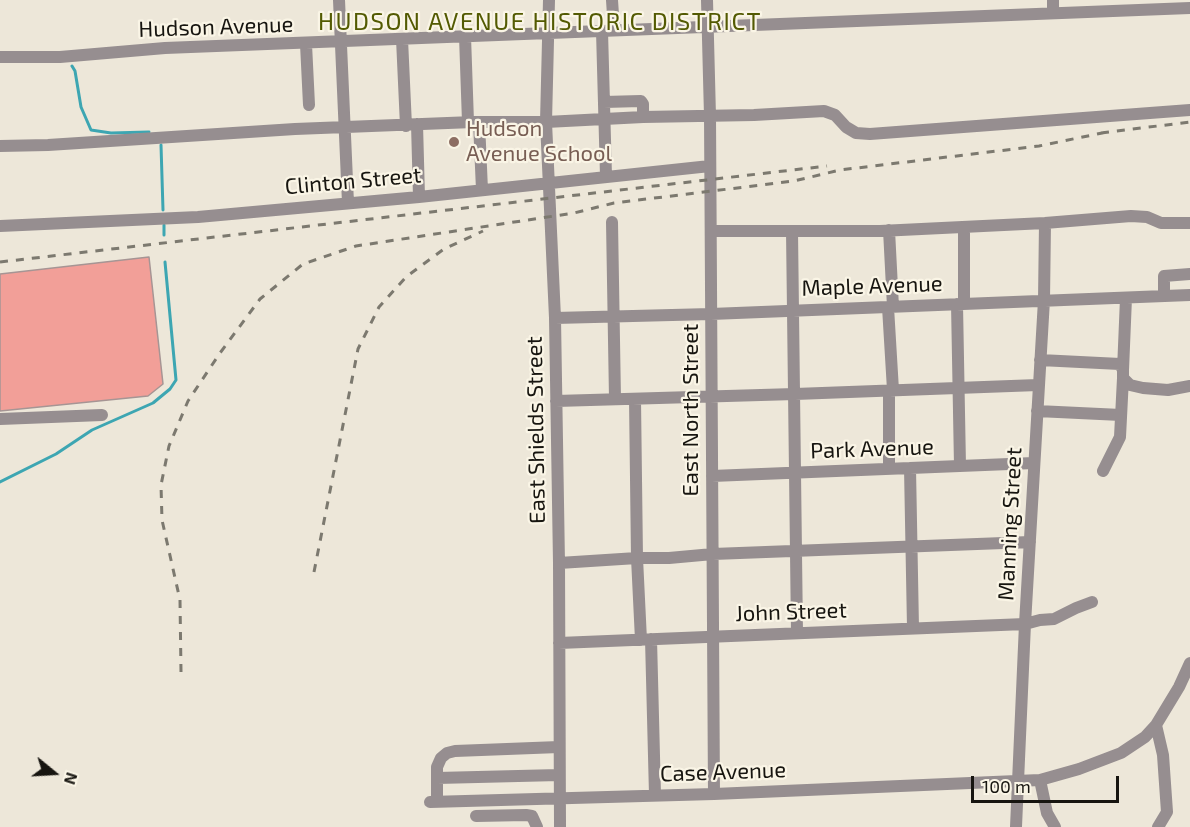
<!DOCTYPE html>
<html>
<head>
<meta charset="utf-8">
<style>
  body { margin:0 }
  #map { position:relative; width:1190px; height:827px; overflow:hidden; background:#ede7d9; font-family:"Exo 2",sans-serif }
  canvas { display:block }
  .north { position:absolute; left:24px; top:743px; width:60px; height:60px; -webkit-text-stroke:4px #faf5e6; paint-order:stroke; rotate:108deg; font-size:16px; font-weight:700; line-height:24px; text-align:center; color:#171510 }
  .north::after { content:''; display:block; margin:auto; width:21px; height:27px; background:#171510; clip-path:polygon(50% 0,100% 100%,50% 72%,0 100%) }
  .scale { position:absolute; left:971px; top:776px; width:148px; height:27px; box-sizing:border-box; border:3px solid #171510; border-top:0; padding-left:8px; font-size:18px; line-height:21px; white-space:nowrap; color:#171510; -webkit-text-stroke:4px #faf5e6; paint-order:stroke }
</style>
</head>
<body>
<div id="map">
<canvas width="1190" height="827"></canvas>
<div class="north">N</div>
<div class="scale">100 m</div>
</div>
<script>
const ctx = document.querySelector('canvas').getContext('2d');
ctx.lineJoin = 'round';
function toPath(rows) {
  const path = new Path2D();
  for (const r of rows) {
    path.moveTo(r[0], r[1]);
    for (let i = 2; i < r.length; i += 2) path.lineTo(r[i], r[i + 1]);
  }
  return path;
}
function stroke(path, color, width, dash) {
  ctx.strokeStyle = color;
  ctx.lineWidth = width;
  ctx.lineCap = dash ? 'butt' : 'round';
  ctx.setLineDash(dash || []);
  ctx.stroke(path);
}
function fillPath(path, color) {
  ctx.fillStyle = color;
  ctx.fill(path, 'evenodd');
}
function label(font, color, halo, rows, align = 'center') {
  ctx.font = font + ' "Exo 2",sans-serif';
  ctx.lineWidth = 4.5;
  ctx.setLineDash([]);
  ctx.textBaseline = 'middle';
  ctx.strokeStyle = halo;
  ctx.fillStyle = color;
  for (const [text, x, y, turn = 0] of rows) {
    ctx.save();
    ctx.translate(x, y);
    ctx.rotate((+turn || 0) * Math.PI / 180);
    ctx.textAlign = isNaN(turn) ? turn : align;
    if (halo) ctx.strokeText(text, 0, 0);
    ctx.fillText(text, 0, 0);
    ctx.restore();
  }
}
const stream = toPath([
  [72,66,75,71,81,107,91,130,111,133,149,132],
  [161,145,163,210],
  [164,235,164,225],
  [0,482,56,454,92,430,153,403,170,389,176,380,165,262]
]);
const building = toPath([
  [149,257,163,384,148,396,0,411,0,274,149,257]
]);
const minor = toPath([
  [339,0,348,203],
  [549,0,546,122,555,318,559,563,560,827],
  [612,0,614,30],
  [707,0,710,116,714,794],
  [1053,0,1053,12],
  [602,31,606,176],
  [465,36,468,122],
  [402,39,406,126],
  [306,44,309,105],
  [0,57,60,57,165,48,1190,8],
  [604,102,641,101,643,104,643,117],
  [479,122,482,190],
  [417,124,419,197],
  [0,146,48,145,295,129,473,122,546,122,643,117,754,115,824,111,835,115,846,127,856,133,870,134,1190,110],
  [612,222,615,399],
  [0,226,198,217,419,197,710,166],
  [889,230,893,307],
  [711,231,880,231,1045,223,1131,216,1147,217,1161,223,1190,223],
  [792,231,797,633],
  [1164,296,1164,276,1190,274],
  [957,304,960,466],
  [964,304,964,227],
  [888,307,893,390],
  [555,318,711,314,1190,295],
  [1040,360,1120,364,1123,370,1123,378,1120,437,1103,471],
  [1123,370,1126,298],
  [1123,378,1130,385,1143,388,1168,390,1190,386],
  [889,391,889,469],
  [635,399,637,558,641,640],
  [556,401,795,394,1038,385],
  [1037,411,1121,415],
  [0,419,102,415],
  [910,468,913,628],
  [712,476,1034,463],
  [559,563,637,558,669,558,713,554,1030,542],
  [651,639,655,795],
  [559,643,1025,624,1040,620,1054,619,1076,608,1092,602],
  [1156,725,1163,755,1167,812,1158,827],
  [437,778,559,775],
  [1040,780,1047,813,1055,827],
  [430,802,714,794,1040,780,1079,769,1121,753,1145,737,1156,725,1179,687,1190,663],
  [437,802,437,767,441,758,447,753,455,751,559,747],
  [476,816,526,815,532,816,537,827],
  [1016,827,1025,624,1044,300,1045,223]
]);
const rail = toPath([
  [1101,133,1190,122],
  [0,262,827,166],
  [314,572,358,349,379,307,406,277,444,249,483,231],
  [181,672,180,600,162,520,161,485,169,446,188,401,220,353,260,299,303,264,356,246,574,213,614,203,794,181,840,170,1039,146,1107,132]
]);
const markers = [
  [454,142,6,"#8d6e63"]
];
const streetNames = [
  ["Hudson Avenue",216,27,-2],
  ["Clinton Street",353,181,-5],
  ["Maple Avenue",872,286,-2],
  ["East North Street",691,410,-90],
  ["East Shields Street",536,430,-91],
  ["Park Avenue",872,449,-2],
  ["Manning Street",1010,524,-87],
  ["John Street",791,612,-2],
  ["Case Avenue",723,772,-2]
];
const educationNames = [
  ["Hudson",466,129],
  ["Avenue School",466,154]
];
const neighbourhoodNames = [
  ["HUDSON AVENUE HISTORIC DISTRICT",540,22]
];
stroke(stream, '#3da6b2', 3);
fillPath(building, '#f29f98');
stroke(building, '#a69594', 1.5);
stroke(minor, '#968e90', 12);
stroke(rail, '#7c796f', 3, [8, 8]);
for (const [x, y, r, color] of markers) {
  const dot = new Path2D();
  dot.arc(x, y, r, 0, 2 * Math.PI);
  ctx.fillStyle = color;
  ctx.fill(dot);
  stroke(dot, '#faf5e6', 2);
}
label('22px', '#171510', '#faf5e6', streetNames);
label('22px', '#785e54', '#faf5e6', educationNames, 'left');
ctx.letterSpacing = '1.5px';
label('24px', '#535a02', '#faf5e6', neighbourhoodNames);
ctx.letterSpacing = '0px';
</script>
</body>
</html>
